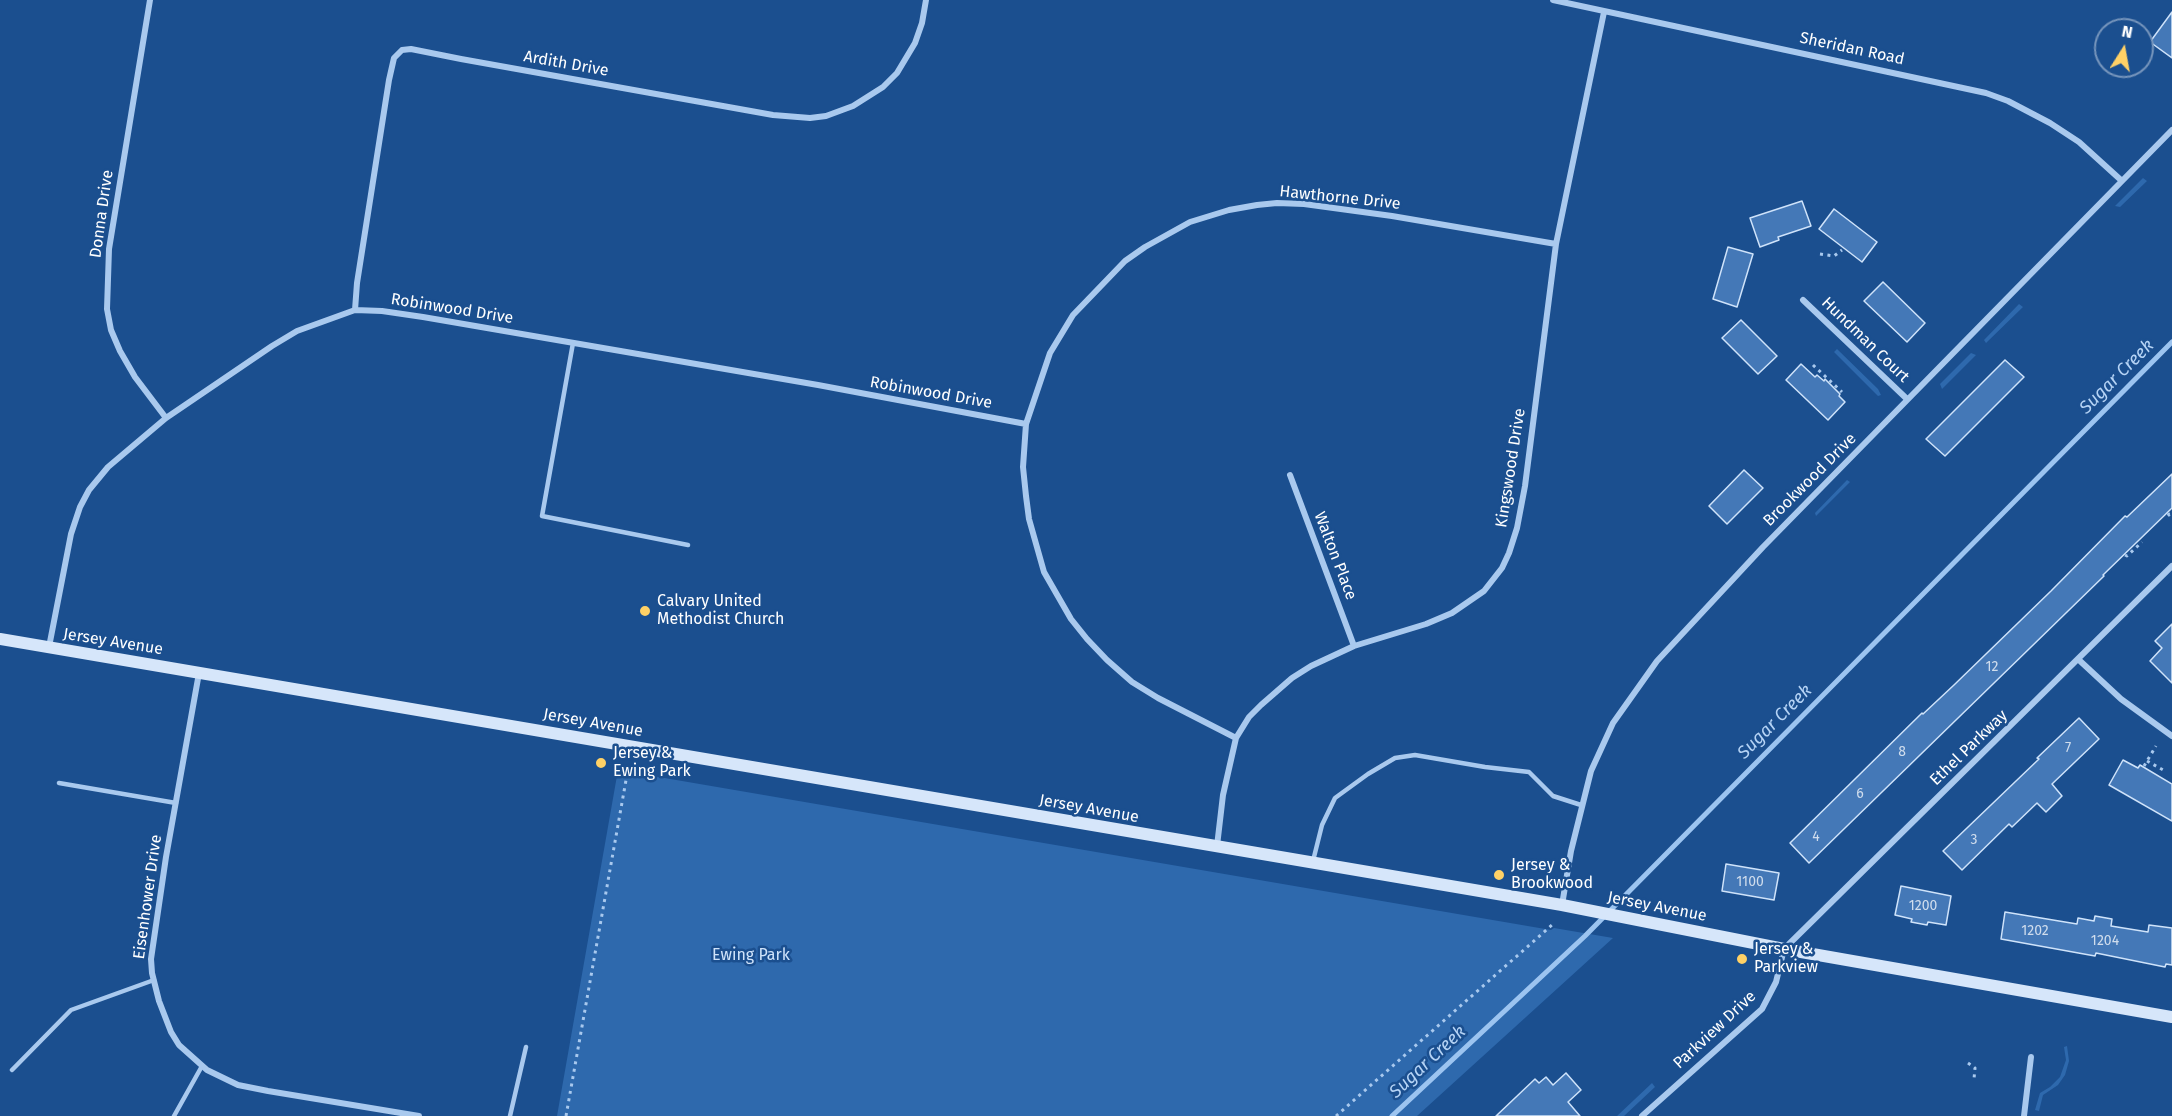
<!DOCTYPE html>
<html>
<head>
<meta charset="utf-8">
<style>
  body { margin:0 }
  #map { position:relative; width:2172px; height:1116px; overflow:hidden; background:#1b4f8f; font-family:"Fira Sans",sans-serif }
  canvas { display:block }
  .north { position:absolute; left:2094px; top:18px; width:60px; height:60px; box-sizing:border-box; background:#1b4f8f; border:2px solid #7695bc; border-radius:50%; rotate:11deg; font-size:16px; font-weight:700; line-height:24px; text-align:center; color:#fff }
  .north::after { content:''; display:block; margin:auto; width:21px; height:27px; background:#ffd166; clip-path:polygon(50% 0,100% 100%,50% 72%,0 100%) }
</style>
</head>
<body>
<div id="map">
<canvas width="2172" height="1116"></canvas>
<div class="north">N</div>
</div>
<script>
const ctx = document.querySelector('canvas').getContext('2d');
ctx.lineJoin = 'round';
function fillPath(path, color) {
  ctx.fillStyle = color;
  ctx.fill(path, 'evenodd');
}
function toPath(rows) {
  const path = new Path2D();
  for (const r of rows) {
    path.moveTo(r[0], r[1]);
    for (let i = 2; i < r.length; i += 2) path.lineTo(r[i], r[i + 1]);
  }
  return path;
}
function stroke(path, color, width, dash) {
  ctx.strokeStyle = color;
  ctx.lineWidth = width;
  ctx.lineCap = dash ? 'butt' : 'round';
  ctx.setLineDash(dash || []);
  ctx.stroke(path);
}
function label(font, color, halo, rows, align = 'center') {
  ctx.font = font + ' "Fira Sans",sans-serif';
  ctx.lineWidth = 5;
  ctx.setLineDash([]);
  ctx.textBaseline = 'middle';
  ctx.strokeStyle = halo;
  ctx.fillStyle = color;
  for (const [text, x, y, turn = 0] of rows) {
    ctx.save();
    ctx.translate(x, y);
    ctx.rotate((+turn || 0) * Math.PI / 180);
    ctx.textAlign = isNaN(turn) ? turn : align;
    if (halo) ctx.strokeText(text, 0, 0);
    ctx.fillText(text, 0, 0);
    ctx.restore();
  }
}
const green = toPath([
  [2143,178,2147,181,2120,207,2115,206],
  [2019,304,2023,307,1986,343,1984,340],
  [1837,349,1878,389,1881,395,1878,396,1834,352],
  [1971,353,1976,355,1942,389,1940,384],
  [1847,480,1850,482,1816,516,1815,513],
  [618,770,1551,930,1554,928,1613,938,1417,1116,557,1116],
  [2067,1046,2069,1061,2065,1075,2058,1085,2043,1095,2039,1111,2035,1110,2040,1093,2050,1087,2060,1077,2066,1060,2064,1047],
  [1652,1083,1655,1087,1624,1116,1617,1116]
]);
const stream = toPath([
  [1392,1116,1585,936,2172,342]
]);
const building = toPath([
  [2172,12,2172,58,2150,42,2172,12],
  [1802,201,1811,226,1778,237,1779,240,1760,247,1750,218,1802,201],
  [1834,209,1877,242,1862,262,1819,229,1834,209],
  [1728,247,1753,254,1737,307,1713,299,1728,247],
  [1883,282,1925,323,1907,342,1864,301,1883,282],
  [1741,320,1777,356,1758,374,1722,338,1741,320],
  [2005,360,2024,377,1945,456,1926,439,2005,360],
  [1801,364,1815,377,1817,375,1824,381,1825,379,1840,394,1839,396,1845,402,1828,420,1786,380,1801,364],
  [1744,470,1763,488,1727,524,1709,506,1744,470],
  [2172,474,2172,508,2103,575,2104,576,1809,863,1790,843,1922,713,1923,714,1954,685,2051,591,2125,516,2127,517,2172,474],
  [2172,624,2172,683,2150,661,2162,648,2155,641,2172,624],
  [2079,718,2099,739,2052,784,2062,796,2046,812,2037,803,2012,827,2009,824,1962,870,1943,851,2016,781,2039,759,2037,758,2079,718],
  [2123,760,2138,768,2140,765,2172,784,2172,821,2109,785,2123,760],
  [1726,864,1779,873,1774,900,1722,891,1726,864],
  [1901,886,1951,896,1946,925,1928,922,1927,925,1911,922,1912,919,1895,915,1901,886],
  [2005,912,2077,924,2078,918,2094,921,2095,916,2112,919,2111,926,2148,932,2149,925,2172,928,2172,965,2166,964,2165,967,2096,953,2095,956,2001,939,2005,912],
  [1566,1073,1581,1090,1568,1102,1580,1116,1496,1116,1535,1079,1539,1083,1546,1077,1553,1085,1566,1073]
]);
const path = toPath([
  [1820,254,1834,256,1842,250],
  [1813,365,1842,392],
  [2168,513,2169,515,2172,512],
  [2125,555,2127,556,2142,542],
  [2147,761,2165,771],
  [2144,766,2156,746],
  [1968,1063,1975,1068,1974,1079],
  [566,1116,628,769],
  [1336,1116,1552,925]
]);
const lane = toPath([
  [573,343,542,516,688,545],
  [59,783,176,803],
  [1313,861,1322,825,1335,798,1368,774,1395,758,1415,755,1485,767,1529,772,1553,796,1581,805],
  [12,1070,71,1010,154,980],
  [174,1116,202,1066],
  [510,1116,526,1047]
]);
const street = toPath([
  [150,0,109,249,107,309,111,330,120,351,135,377,166,418],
  [1553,0,1986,93,2008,101,2050,123,2079,142,2122,181],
  [1803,300,1907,399],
  [355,310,357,283,389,80,394,58,402,50,411,49,461,59,773,115,810,118,826,116,853,106,883,87,897,73,915,43,922,23,926,0],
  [1290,475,1354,646],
  [49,647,71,534,80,507,89,490,108,467,166,418,272,346,297,331,355,310,382,311,423,317,818,385,1026,424],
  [2079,660,2121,699,2172,736],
  [199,673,166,857,151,959,152,973,159,1001,171,1032,179,1045,207,1070,238,1085,268,1091,419,1116],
  [1236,738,1158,698,1132,682,1107,660,1087,639,1071,619,1044,572,1029,519,1026,496,1023,467,1026,424,1050,353,1073,315,1125,261,1145,247,1190,222,1229,210,1257,205,1277,203,1304,204,1392,216,1556,244],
  [1217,846,1223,795,1236,738,1249,717,1261,705,1292,678,1311,666,1354,646,1426,624,1452,613,1484,591,1502,568,1509,553,1517,528,1525,486,1556,244,1604,12],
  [1562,905,1571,851,1591,771,1613,723,1657,661,1763,547,2172,130],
  [1642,1116,1762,1009,1776,982,1784,949,2172,566],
  [2024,1116,2031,1057]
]);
const secondary = toPath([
  [0,639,1562,905,1784,949,2172,1017]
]);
const markers = [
  [645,611,6,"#ffd166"],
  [601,763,6,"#ffd166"],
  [1499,875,6,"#ffd166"],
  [1742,959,6,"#ffd166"]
];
const numberNames = [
  ["12",1992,667],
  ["7",2068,748],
  ["8",1902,752],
  ["6",1860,794],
  ["4",1816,837],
  ["3",1974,840],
  ["1100",1750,882],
  ["1200",1923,906],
  ["1202",2035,931],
  ["1204",2105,941]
];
const streetNames = [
  ["Sheridan Road",1852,49,12],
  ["Ardith Drive",566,64,10],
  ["Hawthorne Drive",1340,198,6],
  ["Donna Drive",102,214,-82],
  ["Robinwood Drive",452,309,9],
  ["Hundman Court",1865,340,44],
  ["Robinwood Drive",931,393,10],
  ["Kingswood Drive",1511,468,-81],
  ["Brookwood Drive",1810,480,-45],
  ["Walton Place",1335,556,69],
  ["Jersey Avenue",113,642,9],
  ["Jersey Avenue",593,723,10],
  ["Ethel Parkway",1969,748,-44],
  ["Jersey Avenue",1089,809,10],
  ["Eisenhower Drive",148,897,-82],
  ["Jersey Avenue",1657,907,11],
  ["Parkview Drive",1715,1030,-43]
];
const poiNames = [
  ["Calvary United",657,602],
  ["Methodist Church",657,620],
  ["Jersey &",613,754],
  ["Ewing Park",613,772],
  ["Jersey &",1511,866],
  ["Brookwood",1511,884],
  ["Jersey &",1754,950],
  ["Parkview",1754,968]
];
const parkNames = [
  ["Ewing Park",751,956]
];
const waterNames = [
  ["Sugar Creek",2117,377,-45],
  ["Sugar Creek",1775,722,-45],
  ["Sugar Creek",1428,1062,-43]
];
fillPath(green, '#2e69ad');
stroke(stream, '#9cc4f0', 5);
fillPath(building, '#4478b7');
stroke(building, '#cfe3fa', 1.5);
stroke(path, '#a9c9ee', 3, [3, 4.5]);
stroke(lane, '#a9c9ee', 4.5);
stroke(street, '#a9c9ee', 6);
stroke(secondary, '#d6e6fa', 12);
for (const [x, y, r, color] of markers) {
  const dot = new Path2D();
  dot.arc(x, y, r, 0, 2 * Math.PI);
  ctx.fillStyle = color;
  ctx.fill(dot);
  stroke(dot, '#1b4f8f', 2);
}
label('14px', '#d0dded', null, numberNames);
label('16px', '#fff', '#1b4f8f', streetNames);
label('16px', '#fff', '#1b4f8f', poiNames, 'left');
label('16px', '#cfe3fa', '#1b4f8f', parkNames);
label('italic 18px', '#b5d3f5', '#1b4f8f', waterNames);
</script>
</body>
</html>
